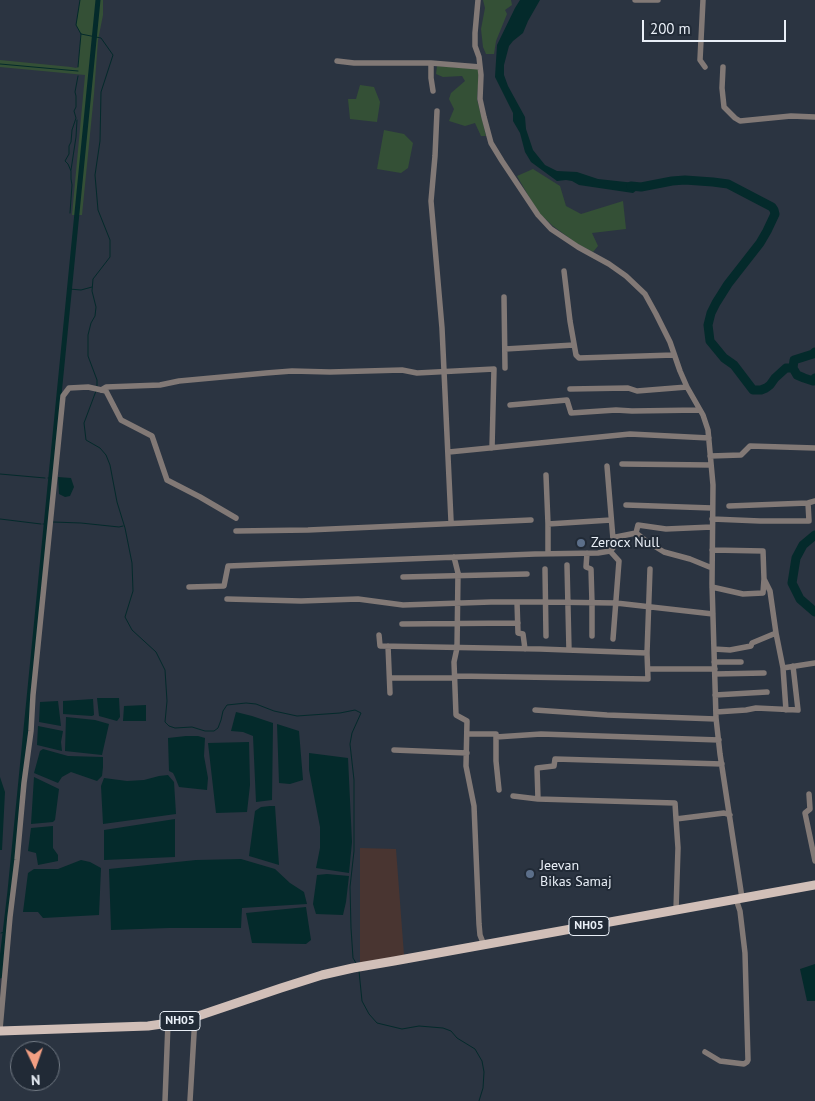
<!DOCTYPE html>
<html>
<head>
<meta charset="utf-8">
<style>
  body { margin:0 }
  #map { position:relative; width:815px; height:1101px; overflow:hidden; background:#2b3441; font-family:"PT Sans",sans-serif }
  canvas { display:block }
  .north { position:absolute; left:10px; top:1041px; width:50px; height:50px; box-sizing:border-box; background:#212a36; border:1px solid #717983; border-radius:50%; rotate:177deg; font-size:14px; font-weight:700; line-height:20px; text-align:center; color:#e9eff7 }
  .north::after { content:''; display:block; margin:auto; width:18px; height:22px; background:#f39f83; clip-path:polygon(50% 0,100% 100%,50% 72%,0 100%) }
  .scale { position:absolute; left:642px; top:20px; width:144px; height:22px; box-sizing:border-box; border:2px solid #e9eff7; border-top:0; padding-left:6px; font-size:15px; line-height:18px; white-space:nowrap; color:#e9eff7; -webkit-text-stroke:4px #212a36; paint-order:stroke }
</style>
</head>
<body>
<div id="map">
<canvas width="815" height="1101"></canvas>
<div class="north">N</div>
<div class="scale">200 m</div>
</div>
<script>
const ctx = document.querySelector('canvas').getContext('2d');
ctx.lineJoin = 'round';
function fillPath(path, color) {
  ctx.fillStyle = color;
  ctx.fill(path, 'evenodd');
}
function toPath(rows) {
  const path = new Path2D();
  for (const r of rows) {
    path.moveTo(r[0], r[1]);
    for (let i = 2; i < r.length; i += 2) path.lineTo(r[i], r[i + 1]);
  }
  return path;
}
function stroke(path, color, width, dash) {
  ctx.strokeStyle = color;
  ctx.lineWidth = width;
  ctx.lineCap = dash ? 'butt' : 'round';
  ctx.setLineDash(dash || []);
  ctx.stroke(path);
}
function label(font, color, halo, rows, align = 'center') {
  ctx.font = font + ' "PT Sans",sans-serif';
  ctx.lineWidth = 4;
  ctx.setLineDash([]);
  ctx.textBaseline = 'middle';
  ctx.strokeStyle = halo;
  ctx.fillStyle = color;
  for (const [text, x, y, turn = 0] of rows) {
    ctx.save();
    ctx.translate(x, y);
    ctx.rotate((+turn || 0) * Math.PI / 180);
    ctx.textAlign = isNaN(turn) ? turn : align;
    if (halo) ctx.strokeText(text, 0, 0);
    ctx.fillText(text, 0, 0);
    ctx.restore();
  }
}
const industrial = toPath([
  [360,848,396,849,404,955,360,963]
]);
const green = toPath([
  [80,0,103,0,103,15,98,40,94,94,82,215,72,215,85,75,0,67,0,60,71,67,76,68,78,67,81,34,76,25],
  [483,0,511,0,512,5,505,10,507,14,496,41,494,54,486,54,483,47,481,29,485,8],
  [437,66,478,69,479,74,477,99,486,136,481,136,475,123,465,126,449,121,454,109,449,99,451,93,465,81,462,76,443,77,436,74],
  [360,85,374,87,380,102,377,122,350,119,348,99,356,99],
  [384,130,404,134,413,143,408,168,401,173,377,169],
  [533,169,560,186,566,206,581,214,623,201,626,229,592,233,598,246,593,252,576,243,553,226,538,212,517,176]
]);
const water = toPath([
  [520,0,540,0,528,21,523,33,513,41,509,46,504,65,504,75,508,86,525,117,526,129,533,150,545,165,557,171,577,172,598,179,635,183,641,187,633,193,579,185,572,181,566,180,557,181,531,162,525,152,520,133,513,121,513,113,495,77,497,45,515,8],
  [58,477,71,478,74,487,70,496,65,497,59,494],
  [97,698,119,698,120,717,117,721,99,716],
  [93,699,94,715,92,716,63,714,63,701],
  [58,701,61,726,39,722,40,702],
  [146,705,146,721,123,721,124,706],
  [236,712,252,716,273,723,272,800,256,802,253,736,243,732,231,731],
  [66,717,95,720,109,724,102,755,65,751],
  [277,724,299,731,303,780,290,784,279,783],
  [38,726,63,731,61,742,62,751,37,745],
  [186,736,198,736,205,738,204,756,208,778,207,790,179,787,175,777,173,773,169,771,168,738],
  [249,742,250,785,247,812,216,813,208,743],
  [43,749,68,756,103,757,103,767,102,776,97,781,71,772,62,777,58,783,34,773,40,751],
  [309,753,348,758,352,842,349,873,316,868,320,848,320,827,309,770],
  [168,775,174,782,176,814,103,824,101,786,104,778,127,781,144,780,159,776],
  [0,777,5,792,2,850,0,850],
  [34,777,59,789,55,820,53,822,31,824],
  [270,806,275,806,279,865,249,856,255,811,261,807],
  [175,819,175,857,104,860,104,830],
  [53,826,53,848,58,855,58,861,38,865,36,853,28,851,31,828],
  [241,859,275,869,290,883,304,892,307,904,242,908,241,928,169,928,111,930,109,869,196,860],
  [81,860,90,862,101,868,99,915,43,918,38,912,23,912,28,873,34,869,58,869],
  [327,874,349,876,346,902,343,915,316,914,313,904,317,875],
  [306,907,311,940,306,944,252,943,246,913],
  [815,964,815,1001,807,1001,800,969]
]);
const stream = toPath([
  [80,0,76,25,81,34,101,38,113,55,101,92,100,141,95,175,98,210,110,240,110,257,93,279,92,291,96,307,95,316,91,323,88,335,88,356,97,380,97,386],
  [0,64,78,71],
  [78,67,81,34],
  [71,170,76,137,77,120],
  [70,213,72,185,71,179,71,171,68,164,65,161,69,154,69,146,71,142,72,130,76,118,74,111,76,107,76,96,75,92,78,76],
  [69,289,81,290,92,287],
  [96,391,84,423,86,440,100,448,106,455,110,465,117,502,125,528,132,563,133,591,125,617,132,630,156,652,165,670,167,701,165,722,169,726,175,728,192,727,205,731,214,731,218,728,221,720,223,711,227,705,246,703,256,704,274,711,297,716,340,713,355,710,361,713,352,733,350,744,354,780,354,851,350,887,351,928,353,958,356,963],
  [0,474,45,478],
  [48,478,50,478],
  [0,519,41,524],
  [53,522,81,523,119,527,123,526],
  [43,524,46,524],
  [1,933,5,932],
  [359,971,362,1001,369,1014,377,1023,402,1029,419,1026,443,1028,451,1031,457,1038,475,1049,482,1061,484,1072,483,1088,479,1101]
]);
const canal = toPath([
  [0,976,10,891,98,0]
]);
const river = toPath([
  [631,186,641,187,672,181,685,180,713,182,728,184,772,207,774,210,775,214,767,231,760,243,728,284,716,303,711,313,708,325,710,341,724,358,734,365,753,390,761,390,766,388,770,385,775,378,786,368,793,368,797,375,804,378,813,381,815,378],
  [793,368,794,360,813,354,815,352],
  [815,535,803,545,796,558,792,583,800,599,815,612]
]);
const minor = toPath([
  [478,0,475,33,475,46,479,57,481,75,480,99,484,117,491,143,502,161,538,215,551,229,578,247,609,264,626,276,645,294,656,314,670,342,680,371,687,387,703,415,708,430,713,485,712,584,716,718,720,754,742,898],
  [635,0,658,0],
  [703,0,700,60,705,67],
  [337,61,354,63,431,63,480,67],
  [431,63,431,78,433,91],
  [723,67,722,88,724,107,735,118,740,121,791,116,815,117],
  [437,111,435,156,431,201,442,328,451,521],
  [564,271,570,321,576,355,579,358,674,355],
  [504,297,505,368],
  [505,349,574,345],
  [570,389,628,388,637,391,687,387],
  [101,390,106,387,160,385,179,381,266,373,292,371,330,372,402,370,417,373,494,369,492,448],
  [510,405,567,400,571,413,616,410,632,411,700,410],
  [449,452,630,434,709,438],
  [710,456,741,455,750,446,815,448],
  [622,464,710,465],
  [607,466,613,539],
  [546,475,548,524,548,553],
  [626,505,712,508],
  [729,506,808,503,815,501],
  [712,519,760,521,809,521,808,503],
  [548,524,611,520],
  [236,531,308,530,531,520],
  [636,533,638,525,666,529,712,527],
  [712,550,763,551,764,579],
  [610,551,619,561,613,639],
  [587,553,586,567,591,569,592,603,592,636],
  [454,557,458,573,457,648,454,662,456,715,467,721,466,766,474,806,479,924,480,935,484,945],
  [567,565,569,650],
  [545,569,546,636],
  [403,577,527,574],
  [189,587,224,586,228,566,535,554,598,553,610,551,613,548,613,539,616,537,636,533,646,541,664,552,690,559,712,568],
  [712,587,743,594,763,593,764,579,770,591,776,633],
  [227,599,301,601,358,599,403,605,491,602,546,602,616,603,713,614],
  [517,602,518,633,523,634,525,649],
  [402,624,518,623],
  [379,635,380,646,540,649,647,653],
  [388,646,390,693],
  [714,649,730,650,751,646,752,643,776,633,783,668,815,663],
  [714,662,741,662],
  [783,668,786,710],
  [648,669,715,669],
  [715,674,764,673],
  [455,676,648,679,647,653,650,569],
  [390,678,455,678],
  [715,695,767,692],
  [535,710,607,715,716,719],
  [716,712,746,710,756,708,798,710,793,666],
  [467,734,496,734,496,761,499,790],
  [496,737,541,734,719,740],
  [394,750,467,753],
  [809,794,810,809,805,813,815,861],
  [513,796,538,799,675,803,676,819,724,813,730,815],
  [538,799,537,768,554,766,555,759,722,764],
  [676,819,678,848,676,910],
  [0,1029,10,917,17,860,24,783,31,731,33,695,63,396,69,388,88,387,106,391,121,420,152,436,167,480,200,497,236,518],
  [705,1052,720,1061,744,1064,747,1062,748,1060,745,953,740,911,736,899],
  [165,1101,168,1023],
  [190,1101,195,1017]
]);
const primary = toPath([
  [0,1031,148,1026,176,1022,195,1017,281,988,322,975,353,968,394,961,815,885]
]);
const markers = [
  [581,543,5,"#5c6f8a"],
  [530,874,5,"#5c6f8a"]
];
const shields = [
  [589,926,40],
  [180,1021,40]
];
const shieldNames = [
  ["NH05",589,926],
  ["NH05",180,1021]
];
const poiNames = [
  ["Zerocx Null",591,543],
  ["Jeevan",540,866],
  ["Bikas Samaj",540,882]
];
fillPath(industrial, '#493531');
fillPath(green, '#345036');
fillPath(water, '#042a2b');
stroke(stream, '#042a2b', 1);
stroke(canal, '#042a2b', 5);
stroke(river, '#042a2b', 9);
stroke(minor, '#827976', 5.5);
stroke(primary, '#d1bfb8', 9);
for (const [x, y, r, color] of markers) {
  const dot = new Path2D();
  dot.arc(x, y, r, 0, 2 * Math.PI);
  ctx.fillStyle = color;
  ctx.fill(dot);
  stroke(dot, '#212a36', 2);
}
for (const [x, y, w] of shields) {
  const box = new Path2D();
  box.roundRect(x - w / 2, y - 9.5, w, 19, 4);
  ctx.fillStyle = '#212a36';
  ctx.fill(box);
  stroke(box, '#e9eff7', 1);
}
label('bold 12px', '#e9eff7', null, shieldNames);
label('14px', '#e9eff7', '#212a36', poiNames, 'left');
</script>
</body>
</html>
